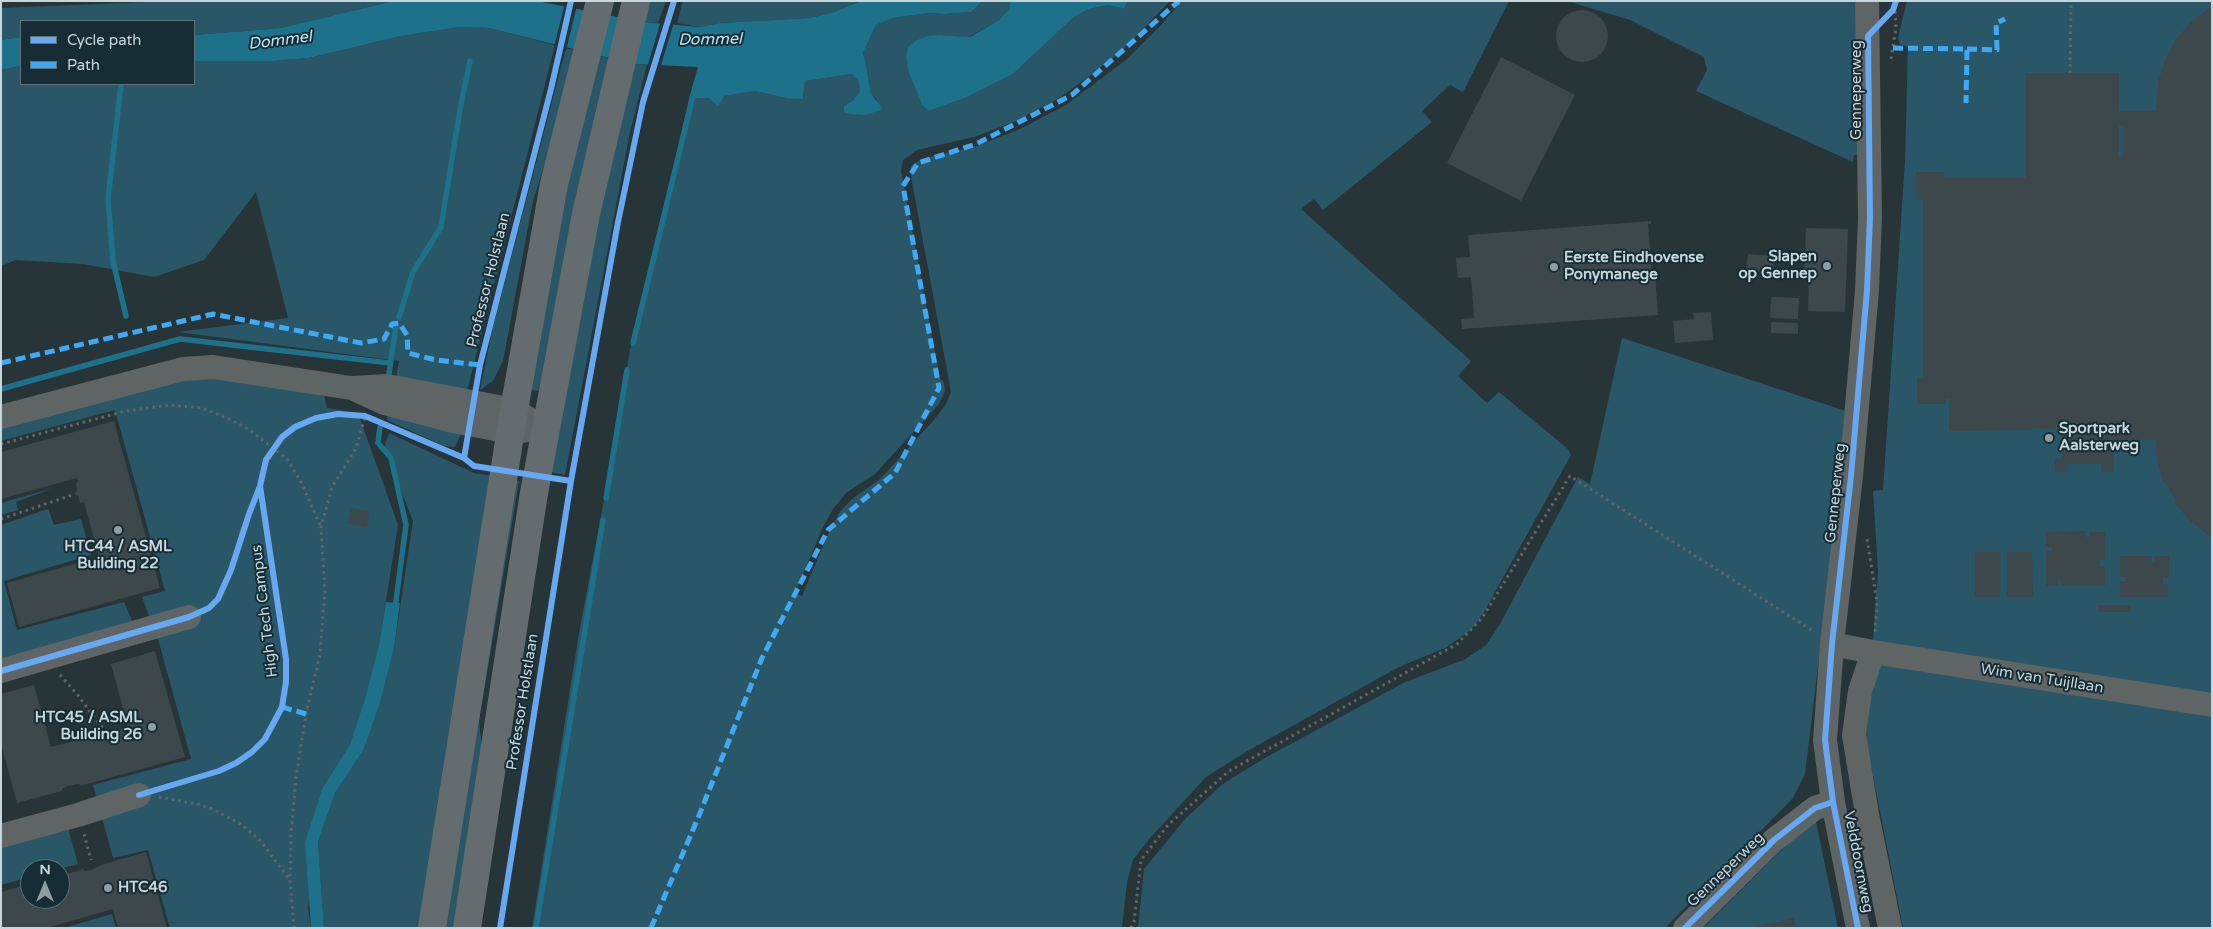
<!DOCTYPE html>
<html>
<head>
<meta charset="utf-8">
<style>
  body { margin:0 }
  #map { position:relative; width:2213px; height:929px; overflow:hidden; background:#273438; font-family:"Varela Round",sans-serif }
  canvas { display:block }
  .frame { position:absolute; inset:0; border:2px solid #c8d6db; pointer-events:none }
  .legend { position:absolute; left:20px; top:20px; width:175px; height:65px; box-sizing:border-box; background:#162d35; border:1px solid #5d7177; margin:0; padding:6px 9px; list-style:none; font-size:15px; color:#c8d6db }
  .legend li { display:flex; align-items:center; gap:10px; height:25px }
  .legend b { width:25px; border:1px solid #5d7177 }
  .north { position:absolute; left:20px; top:859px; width:50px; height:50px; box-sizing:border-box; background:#162d35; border:1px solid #5d7177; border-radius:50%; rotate:0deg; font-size:14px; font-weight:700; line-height:20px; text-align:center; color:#c8d6db }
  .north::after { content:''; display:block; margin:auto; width:18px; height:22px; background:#909da2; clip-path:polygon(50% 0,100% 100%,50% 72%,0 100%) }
</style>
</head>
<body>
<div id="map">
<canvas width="2213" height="929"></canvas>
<div class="frame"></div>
<ul class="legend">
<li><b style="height:6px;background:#66a8f1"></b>Cycle path</li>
<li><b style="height:6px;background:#3fa9f5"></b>Path</li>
</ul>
<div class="north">N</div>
</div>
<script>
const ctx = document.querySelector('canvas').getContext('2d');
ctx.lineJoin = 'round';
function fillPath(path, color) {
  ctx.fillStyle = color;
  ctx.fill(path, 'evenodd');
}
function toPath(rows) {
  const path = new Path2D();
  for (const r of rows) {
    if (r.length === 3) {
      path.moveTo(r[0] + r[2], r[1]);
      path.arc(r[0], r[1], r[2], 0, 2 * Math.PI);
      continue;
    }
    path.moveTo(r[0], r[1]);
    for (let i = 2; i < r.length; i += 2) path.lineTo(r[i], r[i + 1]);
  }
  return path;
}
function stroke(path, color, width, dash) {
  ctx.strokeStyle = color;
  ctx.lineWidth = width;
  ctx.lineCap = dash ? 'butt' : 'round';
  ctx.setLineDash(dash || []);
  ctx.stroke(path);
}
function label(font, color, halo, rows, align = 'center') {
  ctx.font = font + ' "Varela Round",sans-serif';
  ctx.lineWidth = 4;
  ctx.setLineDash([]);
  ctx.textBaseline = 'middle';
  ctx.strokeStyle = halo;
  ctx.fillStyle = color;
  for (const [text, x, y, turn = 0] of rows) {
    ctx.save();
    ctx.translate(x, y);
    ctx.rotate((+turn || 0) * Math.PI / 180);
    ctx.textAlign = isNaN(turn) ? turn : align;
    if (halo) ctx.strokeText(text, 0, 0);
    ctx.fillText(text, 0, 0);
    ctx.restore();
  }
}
const green = toPath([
  [172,1,393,1,281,28,194,35,194,21,21,21,21,37,1,40,1,8],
  [648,1,666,1,658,23,643,22],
  [683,1,861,1,831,13,810,18,720,23,700,27,677,23],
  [983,1,1010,1,1009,9,999,20,969,37,939,35,917,40,909,73,922,105,929,111,965,98,1013,74,1074,17,1089,9,1108,5,1124,9,1128,1,1170,1,1120,53,1061,97,1016,121,974,137,917,150,903,160,901,171,940,379,944,382,945,391,939,404,875,474,846,493,833,509,822,529,795,593,802,596,829,532,839,513,852,499,880,479,934,420,946,404,951,392,910,171,911,166,921,159,977,146,1020,129,1066,105,1126,60,1160,26,1182,1,1509,1,1463,92,1450,85,1422,111,1432,122,1323,210,1314,199,1301,209,1471,361,1458,376,1487,403,1499,392,1568,449,1571,455,1484,612,1471,630,1445,648,1399,667,1249,750,1206,777,1150,838,1133,860,1127,882,1122,928,532,928,579,633,607,484,634,327,639,319,689,98,710,98,755,91,786,98,803,98,805,81,852,74,859,82,860,91,853,100,844,106,877,100,871,94,866,63,863,53,876,25,893,18,929,13,944,14,971,12],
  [1567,1,1858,1,1860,155,1854,155,1853,162,1696,91,1707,70,1704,57,1630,20],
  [1907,1,2212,1,2212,928,1903,928,1866,740,1878,571,1873,491,1883,490,1905,161,1908,47,1900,44,1898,38],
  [460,27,489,28,555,45,466,395,395,383,399,361,178,332,288,318,256,192,204,260,154,277,83,264,16,260,1,266,1,70,21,66,21,84,194,84,194,61,272,61,309,58,401,36],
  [566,48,574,50,555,131,533,201,503,361,493,381,480,390,493,327],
  [599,56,609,58,541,382,538,391,528,389,561,209],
  [634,64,647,65,630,132,565,475,550,472,596,216],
  [1622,338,1849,412,1805,774,1793,798,1665,928,1138,928,1144,869,1186,818,1224,783,1265,758,1405,682,1464,660,1486,645,1500,624,1578,477,1590,484],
  [212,377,324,394,327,408,358,413,398,525,379,645,365,698,350,744,323,787,308,908,311,928,170,928,148,850,113,858,93,785,191,759,158,639,142,597,165,591,115,410,1,441,1,425,171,378],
  [388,415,461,434,455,447,444,446,387,420],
  [389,433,474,473,493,476,421,928,324,928,318,842,335,793,364,749,380,703,394,648,413,521,384,448],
  [512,479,519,481,479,721,483,758,457,928,440,928],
  [53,488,16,502,18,510,1,515,1,503],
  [48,509,54,525,81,519,91,555,4,581,17,630,124,602,133,623,1,661,1,525],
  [1815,817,1838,928,1703,928],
  [68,828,78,864,60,869,30,869,30,877,1,885,1,847],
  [112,914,116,928,63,928]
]);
const water = toPath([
  [393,1,537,1,643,22,700,27,720,23,810,18,831,13,861,1,983,1,971,12,944,14,929,13,893,18,876,25,863,53,866,63,871,94,883,109,866,115,851,114,844,112,844,106,853,100,860,91,859,82,852,74,805,81,803,99,786,98,755,91,724,96,718,106,709,98,689,98,698,67,634,64,489,28,460,27,401,36,309,58,272,61,194,61,194,35,281,28],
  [1010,1,1128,1,1124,9,1108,5,1089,9,1074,17,1013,74,965,98,929,111,922,105,909,73,906,58,908,47,917,40,928,36,939,35,970,37,999,20,1009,9],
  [21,37,21,66,1,70,1,40],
  [386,602,400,603,394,648,380,703,364,749,335,793,318,842,324,928,311,928,305,842,323,787,350,744,365,698,379,645]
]);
const pier = toPath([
  [565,3,577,5,566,51,554,47],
  [661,21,674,22,660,68,647,68]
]);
const stream = toPath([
  [121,84,108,199,113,261,126,316],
  [399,317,413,272,441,227,460,109,470,61],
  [633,343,694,92],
  [388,380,396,326],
  [1,389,180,339,390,363],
  [380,427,378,443,391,458,406,525,395,608],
  [606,498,627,370],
  [536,928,603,520]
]);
const building = toPath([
  [2212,6,2212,538,2189,520,2174,502,2176,501,2166,483,2164,484,2157,462,2155,440,2114,440,2114,472,2101,472,2101,464,2068,464,2068,472,2055,472,2055,459,2061,459,2061,430,2032,428,2032,430,1949,431,1949,399,1945,399,1945,404,1917,404,1917,377,1923,377,1923,200,1916,200,1916,172,1944,172,1944,178,2026,178,2026,73,2119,73,2119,111,2156,111,2158,82,2165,60,2175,40,2190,23],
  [2119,125,2124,127,2124,153,2122,156,2119,156],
  [1582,36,26],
  [1501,57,1575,95,1521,201,1447,163],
  [1651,221,1651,224,1648,224,1652,276,1655,275,1658,315,1462,329,1461,319,1474,318,1471,277,1458,278,1456,258,1470,257,1468,235],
  [1806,228,1848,229,1845,312,1808,311,1809,274,1804,274],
  [1748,254,1774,256,1773,272,1746,270],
  [1771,297,1799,298,1798,319,1770,318],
  [1711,312,1713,340,1675,343,1673,321,1694,319,1693,313],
  [1771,322,1798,323,1798,334,1771,333],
  [114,421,160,588,19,627,7,583,99,557,84,502,81,503,79,500,79,497,75,494,77,489,76,483,78,482,77,478,1,499,1,452],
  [351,508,369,511,367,527,348,524],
  [2086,531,2086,537,2089,537,2089,532,2105,532,2105,560,2100,560,2100,567,2105,567,2105,586,2061,586,2061,580,2058,580,2058,586,2046,586,2046,551,2052,551,2052,547,2046,547,2046,532],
  [1975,552,2000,552,2000,597,1975,597],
  [2007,552,2032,552,2033,597,2007,597],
  [2120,556,2152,556,2152,562,2155,562,2155,556,2169,556,2169,577,2163,577,2163,584,2168,584,2168,597,2120,597,2120,581,2126,581,2126,577,2120,577],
  [2098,605,2131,605,2131,612,2098,612],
  [155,651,185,757,80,786,79,784,67,786,62,789,62,791,17,803,1,744,1,694,34,685,51,747,122,729,128,727,111,664],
  [146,852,167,928,118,928,113,909,46,928,1,928,1,892,30,884,30,899,60,899,60,876,84,869,84,871,91,870,101,865],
  [1794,918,1796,928,1753,928,1753,927]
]);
const path = toPath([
  [1891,59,1896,28,1895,6],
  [2070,73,2071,1],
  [1,444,126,411,170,405,202,408,229,419,250,430,287,459,301,482,321,527],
  [1,519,75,494],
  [1867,539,1877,602,1875,632],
  [60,675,77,694,104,730],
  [159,797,197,804,212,809,239,823,259,839,290,880],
  [84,834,91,860],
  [294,928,290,880,291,835,296,777,306,714,320,654,325,591,321,527,332,487,356,448,365,417],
  [1131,928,1134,922,1141,860,1168,825,1229,771,1457,644,1482,618,1570,476,1813,631]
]);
const minor = toPath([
  [354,389,384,403,453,421,511,432,530,430],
  [1,417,183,369,213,367,351,388,387,386,514,410,546,429],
  [1832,644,1873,652,2212,705],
  [1873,652,1860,691,1854,735,1867,814,1890,928],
  [1,671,189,617],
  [1,836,78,815,139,795],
  [1685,928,1774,840,1815,808,1833,802],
  [1858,928,1833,802,1825,740,1832,644,1851,476,1867,290,1870,218,1867,1]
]);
const major = toPath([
  [432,928,514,410,554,184,600,1],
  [467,928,534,493,586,214,636,1]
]);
const quiet = toPath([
  [1893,48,1967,49,1966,103],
  [1967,49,1997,50,1996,23,2005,19],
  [1,363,213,314,361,343,384,339,392,324,399,323,407,335,408,353,436,360,480,365],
  [282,707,306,714],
  [651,928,698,818,762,658,828,530,895,473,939,388,903,186,918,163,976,144,1072,95,1179,1]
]);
const cycleway = toPath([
  [464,458,480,365,551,89,571,1],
  [1,671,189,617,209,608,218,599,231,570,249,514,260,486,266,460,282,437,295,427,316,418,338,414,365,416,464,458,474,466,571,481],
  [139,795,219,771,236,763,252,752,265,739,282,707,286,682,286,659,260,486],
  [500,928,571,481,618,222,643,102,674,1],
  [1685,928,1774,840,1815,808,1833,802],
  [1858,928,1833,802,1825,740,1832,644,1851,476,1867,290,1870,218,1868,36,1893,10,1896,1]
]);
const markers = [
  [1827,266,5,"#909da2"],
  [1554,267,5,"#909da2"],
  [2049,438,5,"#909da2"],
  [118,530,5,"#909da2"],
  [152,727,5,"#909da2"],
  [108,888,5,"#909da2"]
];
const streetNames = [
  ["Genneperweg",1857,90,-90],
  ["Professor Holstlaan",489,280,-76],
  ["Genneperweg",1836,493,-84],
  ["High Tech Campus",265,611,-97],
  ["Wim van Tuijllaan",2042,679,9],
  ["Professor Holstlaan",523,702,-81],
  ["Velddoornweg",1858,862,79],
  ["Genneperweg",1726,870,-44]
];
const poiNames = [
  ["Slapen",1817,257,"right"],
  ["op Gennep",1817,274,"right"],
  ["Eerste Eindhovense",1564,258],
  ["Ponymanege",1564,275],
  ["Sportpark",2059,429],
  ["Aalsterweg",2059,446],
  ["HTC44 / ASML",118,547,"center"],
  ["Building 22",118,564,"center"],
  ["HTC45 / ASML",142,718,"right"],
  ["Building 26",142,735,"right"],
  ["HTC46",118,888]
];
const waterNames = [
  ["Dommel",710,40,-1],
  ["Dommel",280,41,-7]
];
fillPath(green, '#2a5768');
fillPath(water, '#1d718a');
fillPath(pier, '#273438');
stroke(stream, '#1d718a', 5.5);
fillPath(building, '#3d484c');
stroke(path, '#606668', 3, [2.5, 4]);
stroke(minor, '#5f6465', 24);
stroke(major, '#656c6f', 28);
stroke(quiet, '#3fa9f5', 5, [10, 5]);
stroke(cycleway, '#66a8f1', 6);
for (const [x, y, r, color] of markers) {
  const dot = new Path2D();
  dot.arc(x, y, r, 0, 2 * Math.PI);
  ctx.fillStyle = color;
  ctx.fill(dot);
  stroke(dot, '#162d35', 2);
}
label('15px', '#c8d6db', '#162d35', streetNames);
label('bold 15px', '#c8d6db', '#162d35', poiNames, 'left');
label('italic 16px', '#bce6f6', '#162d35', waterNames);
</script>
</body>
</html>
